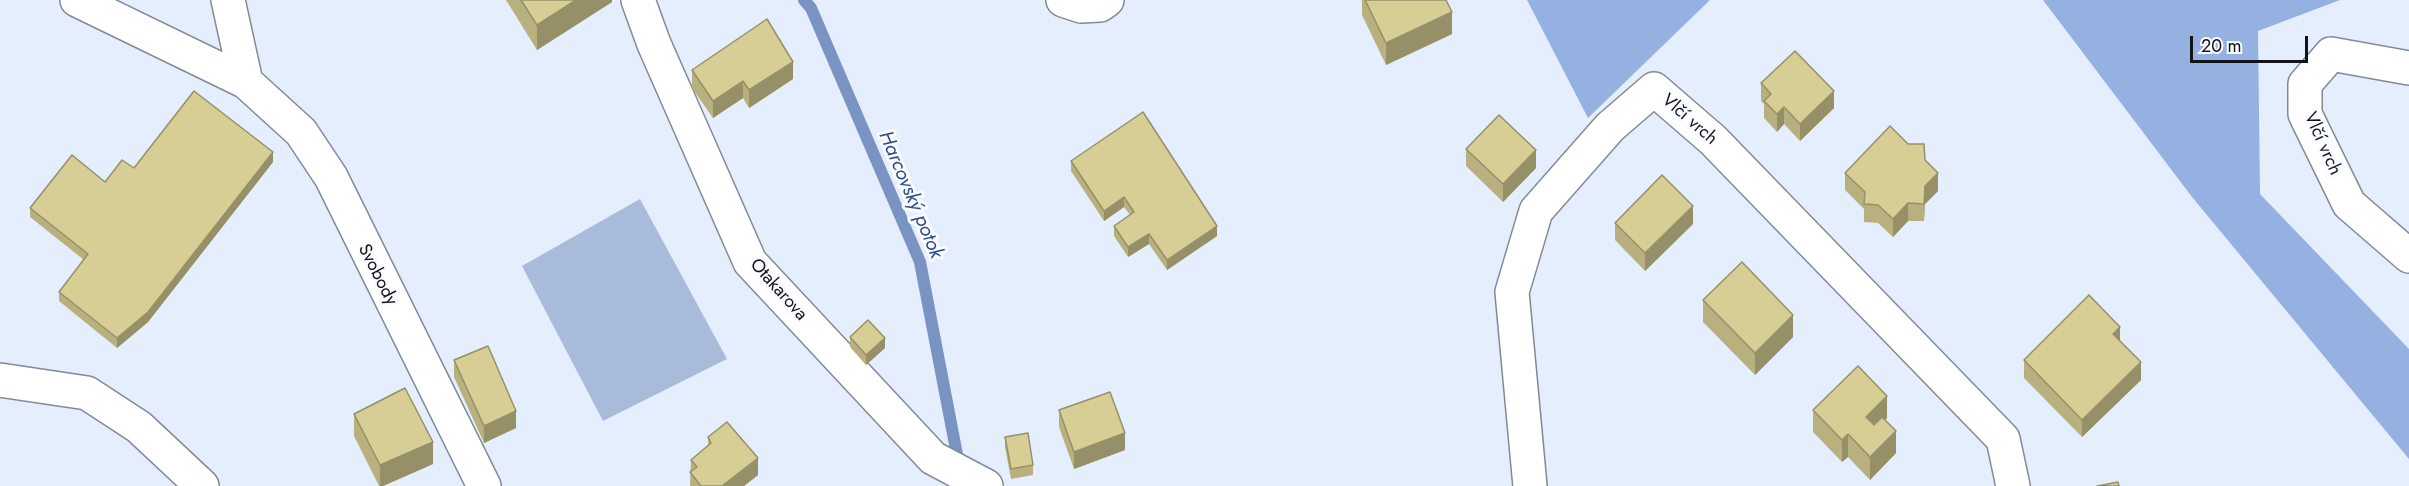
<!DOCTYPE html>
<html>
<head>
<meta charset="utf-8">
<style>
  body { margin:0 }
  #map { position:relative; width:2409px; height:486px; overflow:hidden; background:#e5eefc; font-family:Jost,sans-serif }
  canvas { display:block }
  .scale { position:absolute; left:2190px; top:36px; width:118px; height:27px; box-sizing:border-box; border:3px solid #121419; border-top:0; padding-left:8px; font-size:18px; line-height:21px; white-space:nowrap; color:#121419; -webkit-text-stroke:4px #f9fbfe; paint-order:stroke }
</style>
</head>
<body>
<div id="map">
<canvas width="2409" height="486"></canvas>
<div class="scale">20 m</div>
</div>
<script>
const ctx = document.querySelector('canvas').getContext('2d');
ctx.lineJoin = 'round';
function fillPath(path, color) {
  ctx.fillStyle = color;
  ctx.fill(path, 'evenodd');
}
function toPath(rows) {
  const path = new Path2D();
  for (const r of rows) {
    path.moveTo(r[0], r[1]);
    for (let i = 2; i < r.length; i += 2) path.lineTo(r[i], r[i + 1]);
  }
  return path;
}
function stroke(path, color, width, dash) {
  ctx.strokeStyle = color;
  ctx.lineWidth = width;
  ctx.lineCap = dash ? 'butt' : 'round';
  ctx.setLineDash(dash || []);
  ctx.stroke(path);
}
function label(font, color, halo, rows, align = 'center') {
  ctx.font = font + ' Jost,sans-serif';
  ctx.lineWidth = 6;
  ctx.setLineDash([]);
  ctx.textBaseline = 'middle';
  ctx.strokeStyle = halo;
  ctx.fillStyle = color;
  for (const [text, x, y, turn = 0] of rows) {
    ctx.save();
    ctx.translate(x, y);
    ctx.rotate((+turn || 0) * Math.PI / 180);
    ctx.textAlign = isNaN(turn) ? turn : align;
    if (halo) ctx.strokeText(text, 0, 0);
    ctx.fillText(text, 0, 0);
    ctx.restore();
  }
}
const green = toPath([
  [640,199,727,359,603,421,522,266]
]);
const forest = toPath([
  [1527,0,1710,0,1588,118],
  [2043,0,2340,0,2258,31,2260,194,2409,349,2409,459,2192,197]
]);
const stream = toPath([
  [804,0,811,8,920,262,959,465]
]);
const minor = toPath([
  [77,0,246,82,301,132,331,177,484,486],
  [228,0,246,82],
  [638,0,654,44,750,262,933,458,986,486],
  [1063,0,1081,6,1100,5,1107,0],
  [2409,68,2331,54,2305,84,2305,114,2349,204,2409,256],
  [0,380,87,393,139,427,202,486],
  [1530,486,1512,292,1536,211,1610,127,1654,89,1713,140,2003,439,2013,486]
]);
const wall = toPath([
  [506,0,612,0,612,2,537,50],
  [1362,0,1446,0,1452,34,1386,65,1362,15],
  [692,70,793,79,749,108,743,98,713,118,692,88],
  [1761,83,1834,108,1800,141,1784,124,1777,132,1764,118,1764,104,1761,101],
  [1466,149,1536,168,1503,202,1466,166],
  [1925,160,1938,191,1925,204,1924,221,1908,221,1893,237,1878,223,1864,222,1864,209,1845,190,1845,173],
  [1071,161,1217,236,1167,270,1149,244,1128,257,1114,236,1114,226,1130,215,1124,207,1104,221,1071,171],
  [273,162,148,322,117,348,59,301,59,292,84,260,30,217,30,208,105,182,134,168],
  [1615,223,1693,224,1645,271,1615,240],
  [1703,300,1793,337,1755,375,1703,322],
  [850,337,885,348,866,365,850,347],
  [2120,341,2141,380,2082,437,2024,378,2024,360],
  [454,360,516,428,484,443,454,377],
  [1059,410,1125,450,1074,469,1059,427],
  [1813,410,1887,418,1885,420,1896,453,1870,480,1848,457,1842,462,1813,432],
  [354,414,433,464,383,486,379,486,354,436],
  [708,437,758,475,744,486,690,486,691,460,708,446],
  [1005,437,1033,465,1033,475,1011,479,1005,447]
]);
const shadedWall = toPath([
  [576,0,612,0,612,2,537,50,537,25],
  [1452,12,1452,34,1386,65,1386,43],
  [793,62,793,79,749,108,749,90],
  [743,81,743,98,713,118,713,101],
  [1834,91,1834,108,1800,141,1800,124],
  [1784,107,1784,124,1777,132,1777,114],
  [1536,150,1536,168,1503,202,1503,184],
  [273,152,273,162,148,322,117,348,117,338],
  [1938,173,1938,191,1925,204,1924,221,1925,186],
  [1124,197,1124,207,1104,221,1104,211],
  [1908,203,1908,221,1893,237,1893,219],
  [1693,206,1693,224,1645,271,1645,253],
  [1217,226,1217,236,1167,270,1167,260],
  [1149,234,1149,244,1128,257,1128,247],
  [1793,315,1793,337,1755,375,1755,353],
  [2120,327,2120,345,2113,334],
  [885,338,885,348,866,365,866,355],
  [2141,362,2141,380,2082,437,2082,420],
  [1887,396,1887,418,1866,439,1866,417],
  [516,411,516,428,484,443,484,426],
  [1896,431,1896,453,1870,480,1870,457],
  [1125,433,1125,450,1074,469,1074,452],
  [1848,434,1848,457,1842,462,1842,440],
  [433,442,433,464,383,486,380,486,380,465],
  [758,458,758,475,744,486,722,486]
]);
const building = toPath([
  [521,0,576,0,537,25,521,0],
  [1365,0,1446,0,1452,12,1386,43,1365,0],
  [767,19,793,62,749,90,743,81,713,101,692,70,767,19],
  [1795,51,1834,91,1800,124,1784,107,1777,114,1764,101,1771,94,1761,83,1795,51],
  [194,91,273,152,148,312,117,338,59,292,88,254,30,208,72,155,105,182,122,160,134,168,194,91],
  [1143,112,1217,226,1167,260,1149,234,1128,247,1114,226,1134,212,1124,197,1104,211,1071,161,1143,112],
  [1499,115,1536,150,1503,184,1466,149,1499,115],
  [1890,126,1908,144,1924,144,1925,160,1938,173,1925,186,1924,204,1908,203,1893,219,1878,205,1864,204,1865,192,1845,173,1890,126],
  [1662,175,1693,206,1645,253,1615,223,1662,175],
  [1742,262,1793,315,1755,353,1703,300,1742,262],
  [2089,295,2120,327,2113,334,2141,362,2082,420,2024,360,2089,295],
  [868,320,885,338,866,355,850,337,868,320],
  [488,346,516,411,484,426,454,360,488,346],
  [1858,366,1887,396,1866,417,1874,425,1882,417,1896,431,1870,457,1848,434,1842,440,1813,410,1858,366],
  [405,388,433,442,380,465,354,414,405,388],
  [1110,392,1125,433,1074,452,1059,410,1110,392],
  [727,422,758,458,722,486,701,486,690,472,697,467,691,460,711,443,708,437,727,422],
  [1028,433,1033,465,1011,469,1005,437,1028,433],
  [2118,482,2119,486,2097,486,2118,482]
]);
const streetNames = [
  ["Vlčí vrch",1689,120,41],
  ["Vlčí vrch",2322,144,66],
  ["Svobody",377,275,63],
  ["Otakarova",778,290,48]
];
const waterNames = [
  ["Harcovský potok",910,195,67]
];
fillPath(green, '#a8bbdb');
fillPath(forest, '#95b1e1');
stroke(stream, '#7994c2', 12);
stroke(minor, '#828a96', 36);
stroke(minor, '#fff', 33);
fillPath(wall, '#b8b17f');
fillPath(shadedWall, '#969068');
fillPath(building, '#d6ce94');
stroke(building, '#969068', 1.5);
label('18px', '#121419', '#f9fbfe', streetNames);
label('italic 20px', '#2c4d89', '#f9fbfe', waterNames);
</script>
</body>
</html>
